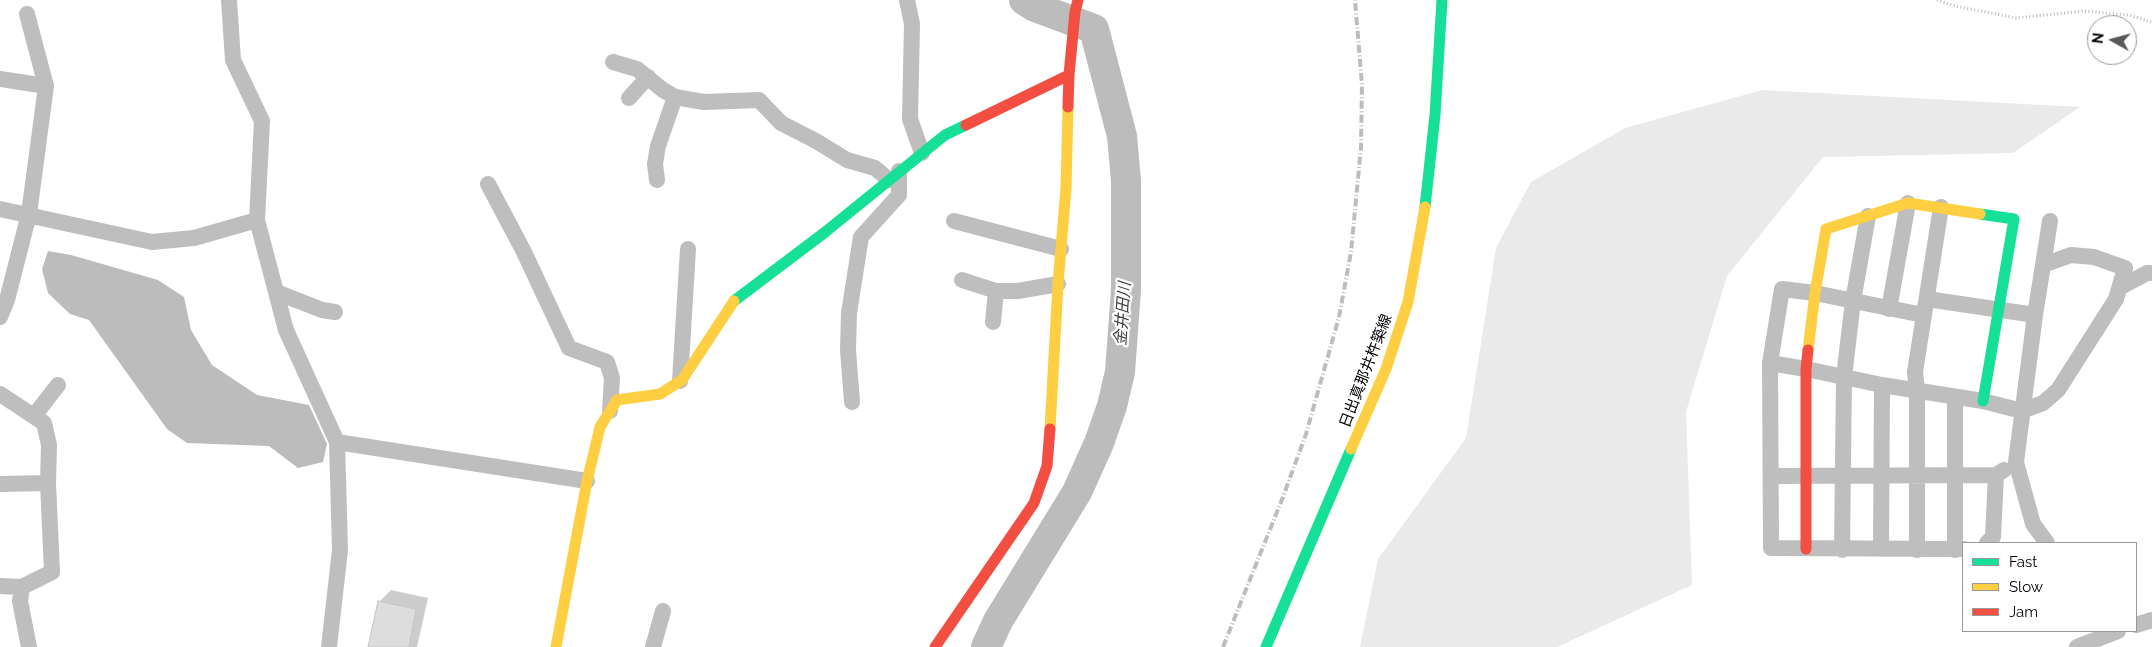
<!DOCTYPE html>
<html>
<head>
<meta charset="utf-8">
<style>
  body { margin:0 }
  #map { position:relative; width:2152px; height:647px; overflow:hidden; background:#fff; font-family:Raleway,sans-serif }
  canvas { display:block }
  .legend { position:absolute; left:1962px; top:542px; width:175px; height:90px; box-sizing:border-box; background:#fff; border:1px solid #999; margin:0; padding:6px 9px; list-style:none; font-size:15px; color:#000 }
  .legend li { display:flex; align-items:center; gap:10px; height:25px }
  .legend b { width:25px; border:1px solid #999 }
  .north { position:absolute; left:2087px; top:15px; width:50px; height:50px; box-sizing:border-box; background:#fff; border:1px solid #999; border-radius:50%; rotate:277deg; font-size:14px; font-weight:700; line-height:20px; text-align:center; color:#000 }
  .north::after { content:''; display:block; margin:auto; width:18px; height:22px; background:#595959; clip-path:polygon(50% 0,100% 100%,50% 72%,0 100%) }
</style>
</head>
<body>
<div id="map">
<canvas width="2152" height="647"></canvas>
<ul class="legend">
<li><b style="height:6px;background:#16e098"></b>Fast</li>
<li><b style="height:6px;background:#ffcf43"></b>Slow</li>
<li><b style="height:6px;background:#f24e42"></b>Jam</li>
</ul>
<div class="north">N</div>
</div>
<script>
const ctx = document.querySelector('canvas').getContext('2d');
ctx.lineJoin = 'round';
function fillPath(path, color) {
  ctx.fillStyle = color;
  ctx.fill(path, 'evenodd');
}
function toPath(rows) {
  const path = new Path2D();
  for (const r of rows) {
    path.moveTo(r[0], r[1]);
    for (let i = 2; i < r.length; i += 2) path.lineTo(r[i], r[i + 1]);
  }
  return path;
}
function stroke(path, color, width, dash) {
  ctx.strokeStyle = color;
  ctx.lineWidth = width;
  ctx.lineCap = dash ? 'butt' : 'round';
  ctx.setLineDash(dash || []);
  ctx.stroke(path);
}
function label(font, color, halo, rows, align = 'center') {
  ctx.font = font + ' Raleway,"Noto Sans JP",sans-serif';
  ctx.lineWidth = 4.5;
  ctx.setLineDash([]);
  ctx.textBaseline = 'middle';
  ctx.strokeStyle = halo;
  ctx.fillStyle = color;
  for (const [text, x, y, turn = 0] of rows) {
    ctx.save();
    ctx.translate(x, y);
    ctx.rotate((+turn || 0) * Math.PI / 180);
    ctx.textAlign = isNaN(turn) ? turn : align;
    if (halo) ctx.strokeText(text, 0, 0);
    ctx.fillText(text, 0, 0);
    ctx.restore();
  }
}
const green = toPath([
  [1762,90,2080,107,2013,153,1823,157,1727,276,1686,412,1692,585,1557,647,1360,647,1378,559,1466,438,1496,248,1531,182,1625,128]
]);
const water = toPath([
  [48,251,71,255,158,280,184,297,191,330,212,365,257,395,309,405,327,444,323,462,298,468,269,446,187,443,167,429,89,320,70,314,48,293,42,269]
]);
const shadow = toPath([
  [391,590,428,598,417,647,370,647,379,602]
]);
const river = toPath([
  [986,647,998,621,1077,492,1099,443,1112,406,1120,372,1126,290,1126,181,1122,136,1094,29,1035,7,1024,0]
]);
const building = toPath([
  [378,601,416,609,409,647,368,647,378,601]
]);
const path = toPath([
  [1937,0,1955,6,2016,18,2083,11,2129,15,2152,22]
]);
const street = toPath([
  [229,0,233,60,262,121,257,220,286,330,337,442,340,550,329,647],
  [907,0,912,24,910,119,922,153],
  [613,62,637,69,663,90,675,97,704,102,759,100,781,123,816,141,847,160,875,168,889,180],
  [0,79,46,86],
  [629,98,648,77],
  [657,180,655,164,658,146,675,97],
  [488,184,523,250,569,348,607,362,612,378,610,411],
  [0,209,152,242,194,238,257,220],
  [954,221,1061,249],
  [962,280,996,291,1018,291,1058,284],
  [2119,288,2147,273,2152,273],
  [276,292,322,310,335,312],
  [1927,299,2035,315],
  [1889,309,1908,203],
  [1923,315,1815,293,1782,289,1770,363,1771,548,1963,549],
  [0,317,7,300,29,214,46,86,27,14],
  [993,322,996,291],
  [1770,363,1806,369,1882,385,1983,401,2022,411,2043,403,2058,390,2116,299,2125,268,2094,257,2071,255,2043,265],
  [680,381,688,249],
  [0,394,44,423,49,445,48,483,52,572,22,587,20,601,29,647],
  [1955,398,1955,550],
  [852,402,848,350,849,313,861,237,899,195,899,171],
  [34,416,58,385],
  [337,442,587,481],
  [1771,476,1996,475],
  [0,484,48,483],
  [1987,543,1993,537,1996,475,2004,470],
  [2047,543,2033,524,2016,462,2035,315,2050,221],
  [1881,549,1882,385],
  [1842,550,1844,377,1853,301,1868,216],
  [1917,550,1917,390,1915,372,1941,207],
  [0,586,22,587],
  [2136,625,2152,620],
  [653,647,663,611],
  [2077,647,2118,631]
]);
const fast = toPath([
  [1425,207,1435,115,1442,0],
  [1980,214,2014,219,1983,401],
  [734,301,824,233,945,135,966,125],
  [1266,647,1351,449]
]);
const slow = toPath([
  [1808,350,1815,293,1826,229,1908,203,1980,214],
  [1050,429,1058,284,1066,188,1068,107],
  [1351,449,1386,369,1408,302,1425,207],
  [556,647,587,481,600,427,617,400,660,394,682,380,734,301]
]);
const jam = toPath([
  [1068,107,1069,75,1075,12,1078,0],
  [966,125,1069,75],
  [1806,549,1806,369,1808,350],
  [935,647,1034,503,1047,466,1050,429]
]);
const rail = toPath([
  [1223,647,1283,497,1306,434,1339,317,1351,252,1361,147,1362,85,1355,0]
]);
const streetNames = [
  ["日出真那井杵築線",1366,371,-69]
];
const waterNames = [
  ["金井田川",1123,314,-86]
];
fillPath(green, '#eaeaea');
fillPath(water, '#bcbcbc');
fillPath(shadow, '#0003');
stroke(river, '#bcbcbc', 30);
fillPath(building, '#ddd');
stroke(building, '#c5c5c5', 1);
stroke(path, '#b8b8b8', 3, [1, 2.5]);
stroke(street, '#bebebe', 16);
stroke(fast, '#16e098', 11);
stroke(slow, '#ffcf43', 11);
stroke(jam, '#f24e42', 11);
stroke(rail, '#bdbdbd', 4, [8, 2.5, 1, 2.5]);
label('15px', '#000', '#fff', streetNames);
label('italic 16px', '#414141', '#fff', waterNames);
</script>
</body>
</html>
